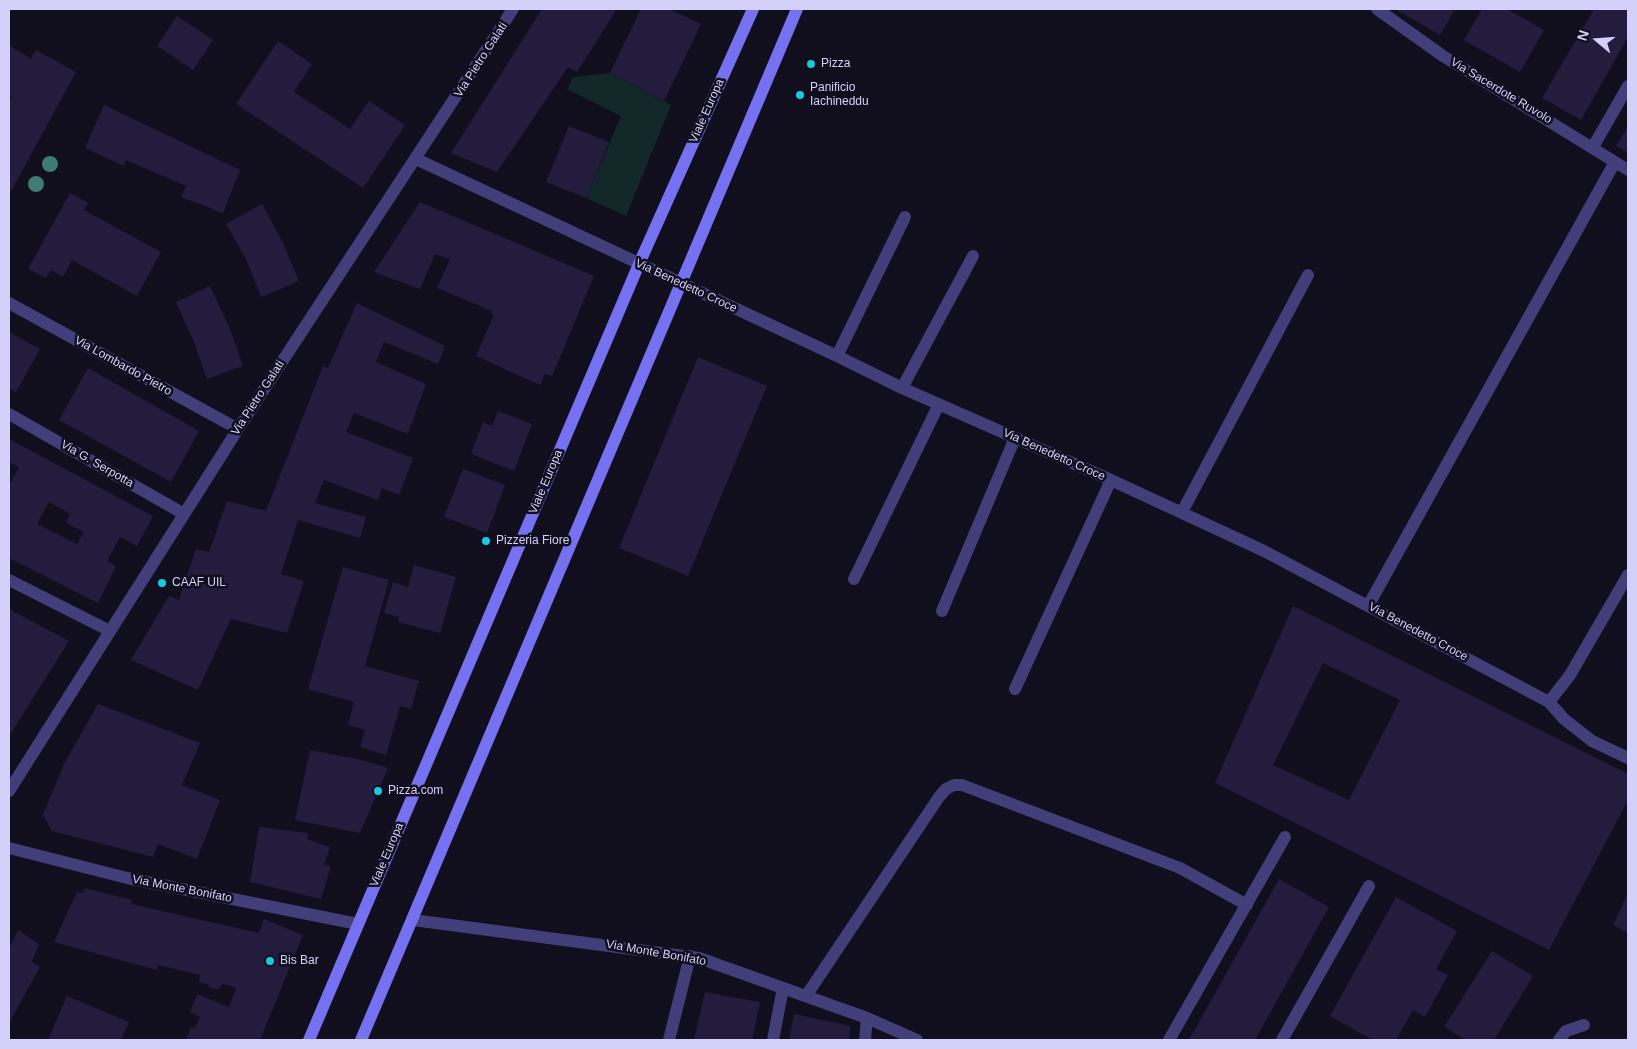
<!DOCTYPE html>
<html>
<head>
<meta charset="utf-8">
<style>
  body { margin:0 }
  #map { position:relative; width:1637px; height:1049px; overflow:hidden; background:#110e1e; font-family:Arial,sans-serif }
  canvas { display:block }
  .frame { position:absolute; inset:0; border:10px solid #d5d0fa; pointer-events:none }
  .north { position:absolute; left:1572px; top:15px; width:50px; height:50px; -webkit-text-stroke:4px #110e1e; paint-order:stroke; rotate:288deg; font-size:14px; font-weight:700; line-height:20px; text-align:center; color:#d5d0fa }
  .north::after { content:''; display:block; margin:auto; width:18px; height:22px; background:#d5d0fa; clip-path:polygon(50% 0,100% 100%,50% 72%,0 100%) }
</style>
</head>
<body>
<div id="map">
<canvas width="1637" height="1049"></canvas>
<div class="frame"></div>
<div class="north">N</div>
</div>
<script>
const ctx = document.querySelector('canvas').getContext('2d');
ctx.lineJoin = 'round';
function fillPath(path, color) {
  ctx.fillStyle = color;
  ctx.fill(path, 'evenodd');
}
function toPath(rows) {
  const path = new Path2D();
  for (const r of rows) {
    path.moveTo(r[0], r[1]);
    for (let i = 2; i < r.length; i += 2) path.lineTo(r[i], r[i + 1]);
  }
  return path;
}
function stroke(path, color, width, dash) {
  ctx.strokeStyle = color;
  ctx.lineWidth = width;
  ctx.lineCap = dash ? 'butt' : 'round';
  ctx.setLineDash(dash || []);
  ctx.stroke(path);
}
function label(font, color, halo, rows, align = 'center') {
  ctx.font = font + ' Arial,sans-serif';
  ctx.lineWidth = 5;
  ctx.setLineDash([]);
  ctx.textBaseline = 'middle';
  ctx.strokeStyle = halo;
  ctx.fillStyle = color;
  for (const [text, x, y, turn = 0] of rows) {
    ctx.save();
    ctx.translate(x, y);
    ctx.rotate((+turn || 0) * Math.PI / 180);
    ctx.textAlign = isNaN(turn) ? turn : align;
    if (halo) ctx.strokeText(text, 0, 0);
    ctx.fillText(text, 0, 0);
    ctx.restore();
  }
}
const green = toPath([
  [610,73,671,105,626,216,586,198,621,116,567,89,573,77]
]);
const building = toPath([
  [542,9,617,9,577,72,568,67,497,172,451,153],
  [641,9,669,9,701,24,664,101,610,73],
  [1395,9,1455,9,1440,35],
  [1482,9,1507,9,1544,30,1520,72,1464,40],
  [1594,9,1628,9,1628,37,1581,120,1542,98],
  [177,16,213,40,193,70,157,46],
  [278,41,312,64,294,92,350,129,369,101,405,125,363,188,236,104],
  [9,45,31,59,36,50,76,72,9,195,9,103,12,97,9,96],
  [104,105,240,170,223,213,181,197,186,186,126,160,124,166,85,148],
  [569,126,609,142,586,198,546,182],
  [1628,126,1628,153,1616,146],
  [70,193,88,203,84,210,161,252,137,296,72,260,63,277,51,270,46,278,28,269],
  [420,202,594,276,552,376,545,374,540,385,476,356,494,315,491,313,492,311,437,288,450,259,435,254,420,289,374,272],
  [262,204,283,243,299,281,261,297,246,259,226,224],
  [210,286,230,329,243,366,207,379,194,342,176,302],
  [357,303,445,346,438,364,384,342,376,362,426,384,408,434,354,413,346,432,413,458,399,495,382,488,378,500,324,480,315,503,366,517,360,538,298,520,281,574,304,581,287,633,231,619,198,690,131,660,169,596,179,600,196,549,209,552,227,501,266,511,323,366,328,368],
  [9,332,40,349,16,392,9,388],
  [698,357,767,386,688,576,619,548],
  [88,368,199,431,171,482,59,420],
  [498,411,532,424,514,471,471,454,483,422,492,426],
  [9,439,153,516,137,546,120,537,107,561,116,566,98,603,9,558,9,486,19,467,9,462],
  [49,502,70,514,66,523,84,532,77,544,37,524],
  [463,469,505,485,487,533,444,517],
  [414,565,456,577,440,633,398,622,399,617,384,613,393,582,408,587],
  [343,567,389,580,365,666,419,681,411,709,400,706,386,755,360,747,365,730,348,725,354,702,308,689],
  [1293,606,1628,774,1628,800,1549,950,1215,783],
  [1323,663,1400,700,1349,800,1273,765],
  [9,609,69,641,9,736],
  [98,704,200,743,182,785,220,800,197,859,158,844,153,857,52,831,43,815,64,764],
  [310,750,358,759,388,768,360,833,295,820],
  [259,827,308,833,307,839,330,847,324,865,331,866,321,899,250,882],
  [1279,879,1329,907,1255,1040,1189,1040],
  [85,888,132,900,131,904,259,933,264,919,303,935,260,1040,186,1040,191,1027,195,1028,200,1017,190,1012,197,994,229,1007,236,988,223,984,219,989,209,988,209,985,199,982,200,975,158,965,157,970,54,942,77,892,83,893],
  [1628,893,1628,933,1613,925],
  [1396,897,1457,931,1436,969,1448,975,1425,1017,1413,1010,1396,1040,1373,1040,1330,1016],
  [18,930,39,944,32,962,40,967,9,1023,9,948],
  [1492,951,1533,976,1494,1040,1466,1040,1444,1027],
  [705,992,760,1002,752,1040,694,1040],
  [67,996,129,1022,121,1040,48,1040],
  [794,1014,850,1026,849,1040,789,1040]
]);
const street = toPath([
  [1377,9,1443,56,1628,170],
  [1593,147,1628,86],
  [416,159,837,356,902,388,1111,480,1264,551,1549,702,1570,675,1628,575],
  [9,303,238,429],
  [837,356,905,217],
  [902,388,973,256],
  [9,414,184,514],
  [1182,512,1308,275],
  [854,579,939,404],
  [9,580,110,631],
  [1368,606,1615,162],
  [942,611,1015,438],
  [1015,689,1111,480],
  [1549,702,1564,719,1592,741,1628,758],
  [9,791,238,429,513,9],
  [9,848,127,878,358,924],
  [413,920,699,958,867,1018,917,1040],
  [806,996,939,797,946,789,954,785,962,785,1180,868,1247,905],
  [669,1040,690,956],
  [773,1040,783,988],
  [865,1040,867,1018],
  [1169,1040,1285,837],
  [1282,1040,1369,886],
  [1559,1040,1566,1031,1584,1025]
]);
const secondary = toPath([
  [309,1040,639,264,753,9],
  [361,1040,797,9]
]);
const trees = [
  [50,164],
  [36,184]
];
const markers = [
  [811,64,5,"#16cbe0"],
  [800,95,5,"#16cbe0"],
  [486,541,5,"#16cbe0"],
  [162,583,5,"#16cbe0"],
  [378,791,5,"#16cbe0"],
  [270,961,5,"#16cbe0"]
];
const streetNames = [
  ["Via Pietro Galati",481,60,-57],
  ["Via Sacerdote Ruvolo",1501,91,31],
  ["Viale Europa",707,111,-66],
  ["Via Benedetto Croce",686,286,25],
  ["Via Lombardo Pietro",123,366,29],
  ["Via Pietro Galati",258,398,-57],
  ["Via Benedetto Croce",1054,455,24],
  ["Via G. Serpotta",97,464,30],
  ["Viale Europa",546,482,-67],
  ["Via Benedetto Croce",1418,632,28],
  ["Viale Europa",387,855,-67],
  ["Via Monte Bonifato",182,889,11],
  ["Via Monte Bonifato",656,953,10]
];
const poiNames = [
  ["Pizza",821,64],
  ["Panificio",810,88],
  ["Iachineddu",810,102],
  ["Pizzeria Fiore",496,541],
  ["CAAF UIL",172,583],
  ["Pizza.com",388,791],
  ["Bis Bar",280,961]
];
fillPath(green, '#122727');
fillPath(building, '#231c3d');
stroke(street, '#413e79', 12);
stroke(secondary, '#7571f1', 12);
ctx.fillStyle = '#3f7a73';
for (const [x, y] of trees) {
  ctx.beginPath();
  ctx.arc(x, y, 8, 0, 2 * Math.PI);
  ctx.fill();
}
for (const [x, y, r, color] of markers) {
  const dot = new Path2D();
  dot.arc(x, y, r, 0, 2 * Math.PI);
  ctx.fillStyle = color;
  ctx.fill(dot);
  stroke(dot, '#110e1e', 2);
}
label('12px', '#d5d0fa', '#110e1e', streetNames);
label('12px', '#d5d0fa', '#110e1e', poiNames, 'left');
</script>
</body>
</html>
